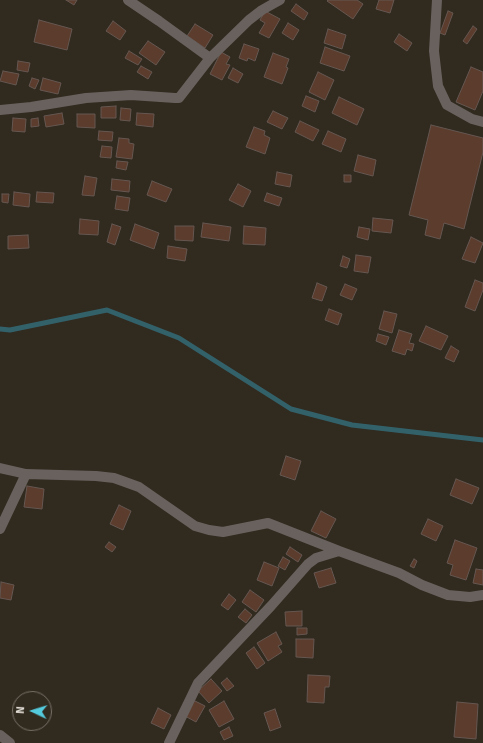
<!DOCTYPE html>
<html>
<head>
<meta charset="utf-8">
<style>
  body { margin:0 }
  #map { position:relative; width:483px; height:743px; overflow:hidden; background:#312a1f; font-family:Signika,sans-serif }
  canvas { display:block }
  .north { position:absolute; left:12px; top:691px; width:40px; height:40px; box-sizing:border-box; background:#312a1f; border:1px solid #787268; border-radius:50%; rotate:274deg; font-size:11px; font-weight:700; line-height:16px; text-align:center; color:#e2ddd6 }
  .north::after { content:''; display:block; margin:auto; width:14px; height:18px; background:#54cadd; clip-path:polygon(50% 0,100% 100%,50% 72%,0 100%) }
</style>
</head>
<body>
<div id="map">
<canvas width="483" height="743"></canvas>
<div class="north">N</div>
</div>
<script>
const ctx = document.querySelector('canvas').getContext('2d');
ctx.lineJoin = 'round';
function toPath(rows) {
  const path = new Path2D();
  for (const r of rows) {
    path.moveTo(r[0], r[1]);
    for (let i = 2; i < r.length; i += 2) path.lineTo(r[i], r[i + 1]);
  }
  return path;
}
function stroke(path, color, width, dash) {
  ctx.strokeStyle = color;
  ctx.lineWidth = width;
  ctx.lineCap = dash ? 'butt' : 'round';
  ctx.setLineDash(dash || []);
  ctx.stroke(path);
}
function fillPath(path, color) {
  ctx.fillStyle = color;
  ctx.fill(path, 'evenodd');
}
const stream = toPath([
  [0,329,10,330,107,310,179,338,291,409,352,425,483,440]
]);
const building = toPath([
  [66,0,77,0,74,5,66,0],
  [328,0,357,0,363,4,353,19,327,1,328,0],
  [379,0,394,0,390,13,376,9,379,0],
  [296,4,308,13,304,20,291,11,296,4],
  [265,11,280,19,269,38,259,33,265,23,260,20,265,11],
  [448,11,453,13,445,35,440,33,448,11],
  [39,20,72,29,67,50,34,42,39,20],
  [113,21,126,31,120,40,106,31,113,21],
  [288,23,299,30,293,40,282,33,288,23],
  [195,24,213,35,205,48,187,36,195,24],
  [473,26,477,29,467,44,463,41,473,26],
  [328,29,346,35,342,49,324,43,328,29],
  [399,34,412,43,407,51,394,42,399,34],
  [148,41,165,52,156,65,139,53,148,41],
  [244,44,259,49,255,61,248,58,247,61,239,58,244,44],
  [325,47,350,56,344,71,320,63,325,47],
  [129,51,142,59,138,65,125,58,129,51],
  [221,52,230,57,226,64,230,65,222,80,210,74,221,52],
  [273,53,289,59,286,67,288,68,282,84,264,77,273,53],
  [18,61,30,63,28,72,17,70,18,61],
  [141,66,152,72,148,79,137,72,141,66],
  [471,67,483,72,483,91,475,110,456,102,471,67],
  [233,68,243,74,238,83,228,78,233,68],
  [3,71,19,74,16,85,0,81,3,71],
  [318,72,334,80,325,100,309,92,318,72],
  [32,78,39,80,35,89,29,86,32,78],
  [43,78,61,83,58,94,40,90,43,78],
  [306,96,319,101,315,112,302,106,306,96],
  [339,97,364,109,357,125,332,113,339,97],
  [116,106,116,118,101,118,101,107,116,106],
  [121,108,131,109,130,121,120,120,121,108],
  [273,111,288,118,282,129,267,122,273,111],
  [62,113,64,124,46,127,44,116,62,113],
  [137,113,154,114,153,127,136,125,137,113],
  [77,114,95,114,95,128,77,127,77,114],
  [13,118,26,119,25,132,12,131,13,118],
  [38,118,39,126,31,127,31,119,38,118],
  [300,121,319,130,313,141,295,132,300,121],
  [431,125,483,138,483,152,464,229,444,223,440,239,425,235,428,220,409,215,431,125],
  [254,127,265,131,264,135,270,138,265,154,246,147,254,127],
  [99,131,113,132,112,141,98,140,99,131],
  [328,131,346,139,341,152,322,144,328,131],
  [119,138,129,139,129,143,134,144,132,159,116,157,119,138],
  [102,146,112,147,111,158,100,157,102,146],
  [358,155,376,160,373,176,354,171,358,155],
  [117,161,128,162,126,170,116,168,117,161],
  [277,172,292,175,290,187,275,184,277,172],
  [344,175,351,175,351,182,344,182,344,175],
  [85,176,97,178,94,196,82,195,85,176],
  [112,179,130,181,129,192,111,190,112,179],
  [152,181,172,189,166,202,147,195,152,181],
  [238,184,251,191,243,207,229,200,238,184],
  [14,192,30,194,29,207,13,205,14,192],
  [37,192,54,193,53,203,36,202,37,192],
  [267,193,282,198,279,206,264,201,267,193],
  [2,194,9,194,8,203,2,202,2,194],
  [117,196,130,198,128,211,115,209,117,196],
  [373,218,393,220,391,233,372,231,373,218],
  [80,219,99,221,98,235,79,234,80,219],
  [203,223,231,227,229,241,201,237,203,223],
  [112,224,121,227,115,245,107,242,112,224],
  [135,224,159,233,154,249,130,240,135,224],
  [175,226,194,226,193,241,175,240,175,226],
  [244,226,266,228,265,245,243,244,244,226],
  [359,227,370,229,368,240,357,237,359,227],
  [28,235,29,248,8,249,8,236,28,235],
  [471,237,483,243,475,263,462,259,471,237],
  [168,246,187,249,185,261,167,258,168,246],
  [356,255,371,257,368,273,354,271,356,255],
  [343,256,350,259,347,268,340,266,343,256],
  [475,280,483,283,483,290,475,311,465,307,475,280],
  [317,283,327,287,322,301,312,298,317,283],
  [345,284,357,289,352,300,340,295,345,284],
  [329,309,342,314,338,325,325,320,329,309],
  [384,311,397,314,392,333,379,329,384,311],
  [426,326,448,336,441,350,419,341,426,326],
  [399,330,412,334,409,343,414,344,412,351,407,349,405,355,392,351,399,330],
  [378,334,389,337,386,345,376,341,378,334],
  [451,346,459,351,454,362,445,358,451,346],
  [286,456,301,461,295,480,280,475,286,456],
  [456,479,479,488,472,504,450,495,456,479],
  [27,486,44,489,42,509,24,507,27,486],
  [119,505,131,511,123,530,110,524,119,505],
  [321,511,336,519,326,538,311,531,321,511],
  [428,519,443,526,436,541,421,534,428,519],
  [455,540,477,548,466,580,450,575,453,565,447,563,455,540],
  [109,542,116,547,112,552,105,547,109,542],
  [290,547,302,555,298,562,286,554,290,547],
  [283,557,290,561,285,570,278,566,283,557],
  [414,559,417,561,414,568,410,566,414,559],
  [264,562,279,568,272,586,257,580,264,562],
  [331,568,336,583,319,588,314,573,331,568],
  [476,569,483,570,483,585,473,583,476,569],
  [1,582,14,585,11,600,0,598,1,582],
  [250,590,264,600,256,612,242,602,250,590],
  [229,594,236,600,228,610,221,605,229,594],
  [245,609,252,615,246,623,238,617,245,609],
  [302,611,302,626,286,626,285,612,302,611],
  [297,628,307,628,307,634,297,635,297,628],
  [276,632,282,644,278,646,282,652,268,661,257,643,276,632],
  [296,639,314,639,313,658,296,657,296,639],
  [254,647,265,663,257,669,246,653,254,647],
  [308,675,330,676,329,687,325,687,324,703,307,702,308,675],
  [227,678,234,686,227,691,221,683,227,678],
  [211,679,222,691,209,703,198,691,211,679],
  [193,700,205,706,196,722,185,716,193,700],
  [224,701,234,719,219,727,209,710,224,701],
  [457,702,478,704,476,739,454,737,457,702],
  [158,708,171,715,164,729,151,723,158,708],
  [275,709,281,727,270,731,264,713,275,709],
  [229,727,233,736,224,740,220,732,229,727]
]);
const minor = toPath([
  [128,0,159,21,210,58],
  [437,0,434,51,438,86,447,105,472,119,483,122],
  [0,110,31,107,86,98,131,95,175,98,179,98,210,58,249,20,262,10,280,0],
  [0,468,26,474,96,476,114,478,139,487,195,526,209,530,223,532,268,523,339,551],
  [0,529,26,474],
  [0,735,10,743],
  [169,743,198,683,271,606,308,564,316,558,339,551,399,573,422,585,448,595,470,597,483,595]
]);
stroke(stream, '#33616a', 5);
fillPath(building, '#5c3c2c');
stroke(building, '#655751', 1);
stroke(minor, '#68615e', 10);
</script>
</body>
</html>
